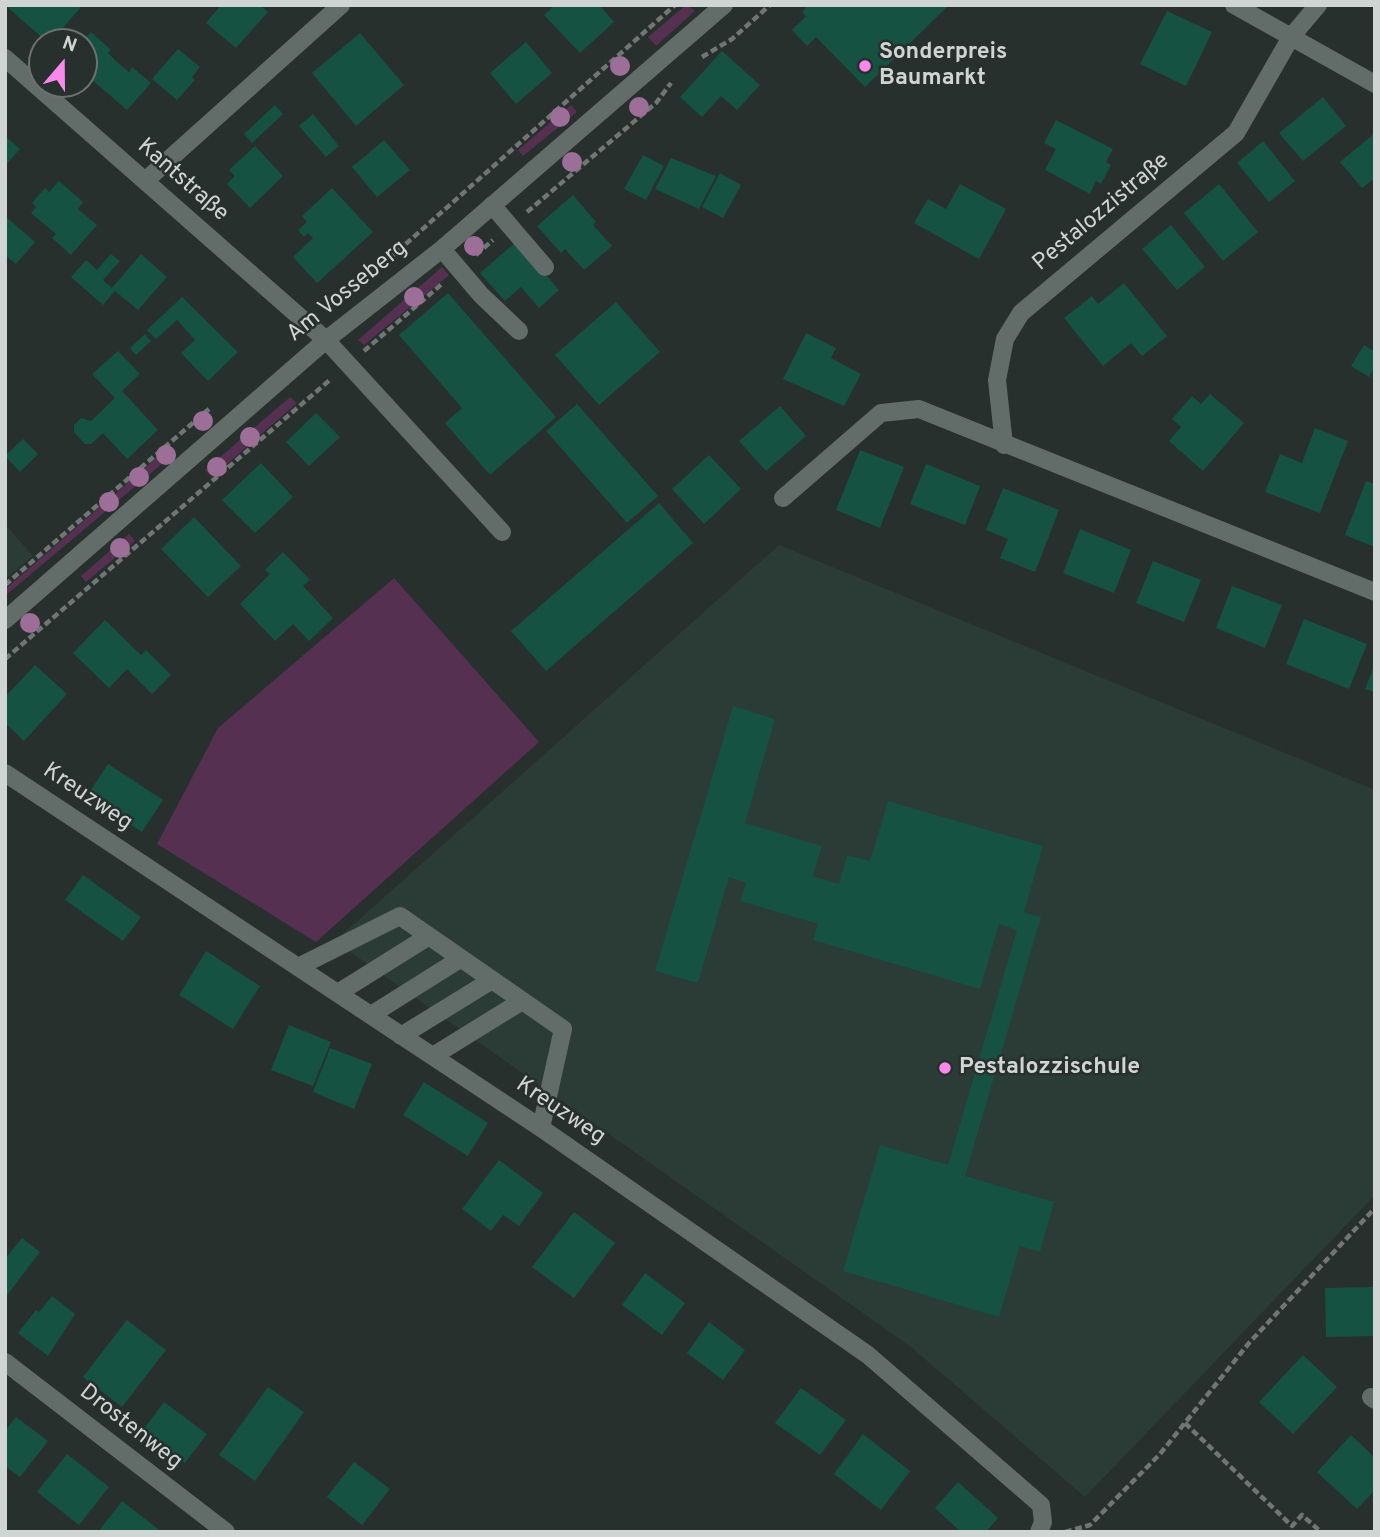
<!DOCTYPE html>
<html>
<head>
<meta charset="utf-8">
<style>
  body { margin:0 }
  #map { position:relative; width:1380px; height:1537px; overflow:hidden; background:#28302d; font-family:Overpass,sans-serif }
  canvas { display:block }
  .frame { position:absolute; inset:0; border:7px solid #cfd5d3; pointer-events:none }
  .north { position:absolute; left:28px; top:28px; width:70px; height:70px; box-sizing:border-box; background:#28302d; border:2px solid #6b726f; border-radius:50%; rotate:20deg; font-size:19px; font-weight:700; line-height:28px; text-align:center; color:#cfd5d3 }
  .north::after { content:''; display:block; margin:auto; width:24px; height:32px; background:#f888ea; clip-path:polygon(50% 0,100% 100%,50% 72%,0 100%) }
</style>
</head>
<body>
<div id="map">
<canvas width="1380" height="1537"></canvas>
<div class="frame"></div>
<div class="north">N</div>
</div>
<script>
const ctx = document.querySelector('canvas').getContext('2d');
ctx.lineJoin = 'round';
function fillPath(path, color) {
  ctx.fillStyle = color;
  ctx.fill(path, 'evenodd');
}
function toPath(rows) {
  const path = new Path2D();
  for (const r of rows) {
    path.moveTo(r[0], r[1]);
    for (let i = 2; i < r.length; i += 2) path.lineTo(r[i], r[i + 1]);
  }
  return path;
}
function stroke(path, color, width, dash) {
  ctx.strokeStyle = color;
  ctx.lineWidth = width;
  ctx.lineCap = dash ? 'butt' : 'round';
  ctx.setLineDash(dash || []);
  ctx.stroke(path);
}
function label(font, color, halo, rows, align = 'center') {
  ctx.font = font + ' Overpass,sans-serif';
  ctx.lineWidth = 5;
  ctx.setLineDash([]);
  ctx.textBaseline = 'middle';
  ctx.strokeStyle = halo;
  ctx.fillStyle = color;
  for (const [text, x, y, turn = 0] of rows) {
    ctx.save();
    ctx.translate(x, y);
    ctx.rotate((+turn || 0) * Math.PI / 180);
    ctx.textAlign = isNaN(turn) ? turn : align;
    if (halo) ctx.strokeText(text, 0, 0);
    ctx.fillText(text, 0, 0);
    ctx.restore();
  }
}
const built = toPath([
  [5,524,33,556,5,579],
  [779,545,1375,790,1375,1195,1085,1497,911,1347,335,941]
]);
const green = toPath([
  [686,5,695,11,656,46,648,37],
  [571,105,577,112,523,156,518,150],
  [442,267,449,275,364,345,358,340],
  [290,397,297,403,212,477,205,470],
  [170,446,176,452,5,596,5,589,10,585],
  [129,534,135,541,86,582,81,576],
  [394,578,539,742,316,942,157,844,218,728]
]);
const building = toPath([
  [5,5,77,5,80,8,51,42,47,42],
  [221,5,260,5,268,12,236,48,206,23],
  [555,5,599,5,614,22,580,53,544,15],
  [808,5,949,5,865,87,816,37,807,46,792,30,806,16,802,12],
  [1167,11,1212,32,1186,86,1140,64],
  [91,32,111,50,108,53,117,62,129,72,132,67,151,83,127,110,84,73,82,42],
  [360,33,404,85,356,126,312,73],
  [526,42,552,73,516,104,490,73],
  [178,49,200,67,192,77,195,80,177,100,152,79],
  [722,51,760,85,737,110,721,96,702,117,680,97],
  [1323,97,1346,126,1303,161,1279,133],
  [275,105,283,114,252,143,244,134],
  [313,114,339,146,326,157,299,126],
  [1056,120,1113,149,1106,162,1111,165,1101,184,1096,181,1090,194,1045,170,1056,149,1044,143],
  [1375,133,1375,178,1362,188,1340,162],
  [5,136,20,149,5,166],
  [384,140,410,170,377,197,352,167],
  [1263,141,1295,181,1269,202,1237,163],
  [255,146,283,176,250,208,227,184,235,176,229,170],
  [643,155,664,166,646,200,624,189],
  [671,158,716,176,699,209,655,189],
  [720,173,741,185,723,218,702,207],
  [59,181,83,202,78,209,97,225,71,255,52,238,56,234,31,213,36,207,32,203,45,188,49,192],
  [960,184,1006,209,979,259,914,223,928,199,946,209],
  [1219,184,1258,232,1223,261,1184,213],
  [332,188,373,232,317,283,293,257,313,238,308,233,304,237,298,230,307,222,302,216],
  [573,195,596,222,593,225,612,246,584,270,565,249,561,253,537,226],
  [5,216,35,242,16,264,5,255],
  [1171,225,1205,267,1177,290,1142,249],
  [517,241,559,290,539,308,521,287,505,301,480,273],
  [111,254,120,261,103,280,112,288,141,254,167,277,138,310,115,291,103,305,71,277,86,260,97,270],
  [1124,283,1167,336,1142,356,1131,343,1103,366,1064,318,1092,296,1098,304],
  [448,293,556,417,490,475,445,423,462,408,399,335],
  [182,297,238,352,208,381,181,353,195,340,177,320,156,339,147,330],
  [616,302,660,352,599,405,555,355],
  [806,333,836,348,831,358,861,374,844,406,783,379],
  [145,334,151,341,136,355,130,348],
  [1364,345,1375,352,1375,367,1369,377,1351,366],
  [118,351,140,374,122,391,158,430,127,459,103,433,91,444,85,444,74,432,74,425,81,418,91,421,115,398,92,374],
  [1210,394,1244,423,1203,471,1169,441,1181,427,1172,419,1192,396,1201,404],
  [577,404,658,496,627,523,546,431],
  [780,406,806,436,766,471,739,441],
  [316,413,340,437,309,466,286,442],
  [1315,428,1348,441,1320,513,1265,492,1280,454,1302,463],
  [23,439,38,454,20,472,5,456],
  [860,450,904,467,880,528,836,510],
  [709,455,741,489,704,524,672,489],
  [261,463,293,497,255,533,222,500],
  [926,464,980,486,965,525,910,504],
  [1366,481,1375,484,1375,547,1345,535],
  [1003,488,1059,510,1035,572,1000,558,1008,539,986,530],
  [659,503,693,543,546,671,511,631],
  [194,517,241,566,208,597,161,549],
  [1080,529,1131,550,1114,593,1063,573],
  [283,552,310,580,303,586,333,618,309,641,293,624,275,641,240,604,270,574,265,570],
  [1153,561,1201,580,1184,622,1136,603],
  [1232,586,1282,605,1265,648,1216,628],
  [1304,619,1367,644,1349,689,1286,664],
  [105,620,141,655,146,650,171,675,152,694,127,669,109,688,73,653],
  [1375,664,1375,692,1365,689],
  [35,665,67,694,24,741,5,723,5,697],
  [733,706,775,719,745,823,822,846,813,876,839,884,847,855,870,861,888,801,1043,846,1024,912,1041,917,965,1176,1054,1202,1040,1252,1020,1246,999,1317,843,1271,880,1145,948,1165,1017,930,999,924,980,989,813,940,818,924,740,901,746,883,729,877,698,983,655,971],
  [108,764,163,800,142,832,87,796],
  [83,875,141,917,123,941,65,900],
  [206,951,260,986,233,1029,179,995],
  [289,1025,331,1042,313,1086,271,1070],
  [330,1048,372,1064,354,1109,313,1092],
  [424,1082,488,1123,468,1156,403,1115],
  [499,1160,543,1193,519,1226,503,1215,491,1231,462,1209],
  [574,1212,615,1243,574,1298,532,1267],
  [22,1238,40,1252,5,1298,5,1259],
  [645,1273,685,1303,662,1335,622,1305],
  [1375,1287,1375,1336,1326,1337,1325,1288],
  [52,1296,75,1314,48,1356,18,1333,36,1310,39,1312],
  [127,1320,166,1350,122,1407,83,1377],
  [709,1322,745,1350,723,1380,687,1353],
  [1303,1355,1337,1387,1293,1434,1259,1402],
  [268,1387,304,1412,255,1481,219,1455],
  [801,1388,846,1420,820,1455,775,1423],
  [164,1402,207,1434,185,1463,143,1430],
  [16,1417,48,1441,20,1477,5,1466,5,1431],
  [863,1434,910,1471,881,1510,834,1474],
  [1351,1435,1375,1458,1375,1490,1357,1509,1317,1472],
  [67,1454,109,1487,79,1525,37,1492],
  [354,1462,390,1489,362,1525,327,1497],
  [958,1482,998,1518,986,1532,961,1532,935,1508],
  [122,1501,162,1532,98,1532]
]);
const path = toPath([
  [702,57,732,39,770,5],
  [527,212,656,103,671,83],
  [476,255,493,240],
  [390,258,675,5],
  [364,351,443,283],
  [5,585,209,409],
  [5,659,331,379],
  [1185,1423,1292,1526,1302,1515,1321,1532],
  [1065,1532,1090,1525,1160,1454,1249,1343,1375,1208]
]);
const minor = toPath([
  [1234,5,1375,84],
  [5,58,326,340,502,532],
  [145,181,341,5],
  [492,205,545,267],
  [442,249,481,295,519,331],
  [1004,445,997,380,1005,339,1021,313,1236,133,1291,37,1318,5],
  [783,498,881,413,919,409,1375,592],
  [5,620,326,340,442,249,724,5],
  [5,773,541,1128,868,1355,1041,1505,1043,1522,1039,1532],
  [298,967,400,916,563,1029,541,1128],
  [338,993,429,936],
  [371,1015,460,959],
  [401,1036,492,980],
  [433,1056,522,1001],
  [5,1362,226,1532],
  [1371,1397,1375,1400]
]);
const trees = [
  [620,66],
  [639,107],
  [560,117],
  [572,162],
  [474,246],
  [414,297],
  [203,421],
  [250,437],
  [166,455],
  [217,467],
  [139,477],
  [109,502],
  [120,548],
  [30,623]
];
const markers = [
  [865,66,7,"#f888ea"],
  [945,1068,7,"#f888ea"]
];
const poiNames = [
  ["Sonderpreis",879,53],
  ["Baumarkt",879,79],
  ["Pestalozzischule",959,1068]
];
const streetNames = [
  ["Kantstraße",182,181,41],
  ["Pestalozzistraße",1102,213,-40],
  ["Am Vosseberg",348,292,-39],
  ["Kreuzweg",87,798,34],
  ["Kreuzweg",560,1112,34],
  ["Drostenweg",130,1428,38]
];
fillPath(built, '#2b3b36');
fillPath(green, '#553050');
fillPath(building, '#155241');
stroke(path, '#6f7673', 4.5, [7, 3.5]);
stroke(minor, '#626c69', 18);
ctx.fillStyle = '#9d6f98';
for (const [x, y] of trees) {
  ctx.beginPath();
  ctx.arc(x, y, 10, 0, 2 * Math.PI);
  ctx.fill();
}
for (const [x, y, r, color] of markers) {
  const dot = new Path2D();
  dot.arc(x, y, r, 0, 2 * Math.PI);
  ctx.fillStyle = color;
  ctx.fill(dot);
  stroke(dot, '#28302d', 2.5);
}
label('bold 23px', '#cfd5d3', '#28302d', poiNames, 'left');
label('23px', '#cfd5d3', '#28302d', streetNames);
</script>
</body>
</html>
